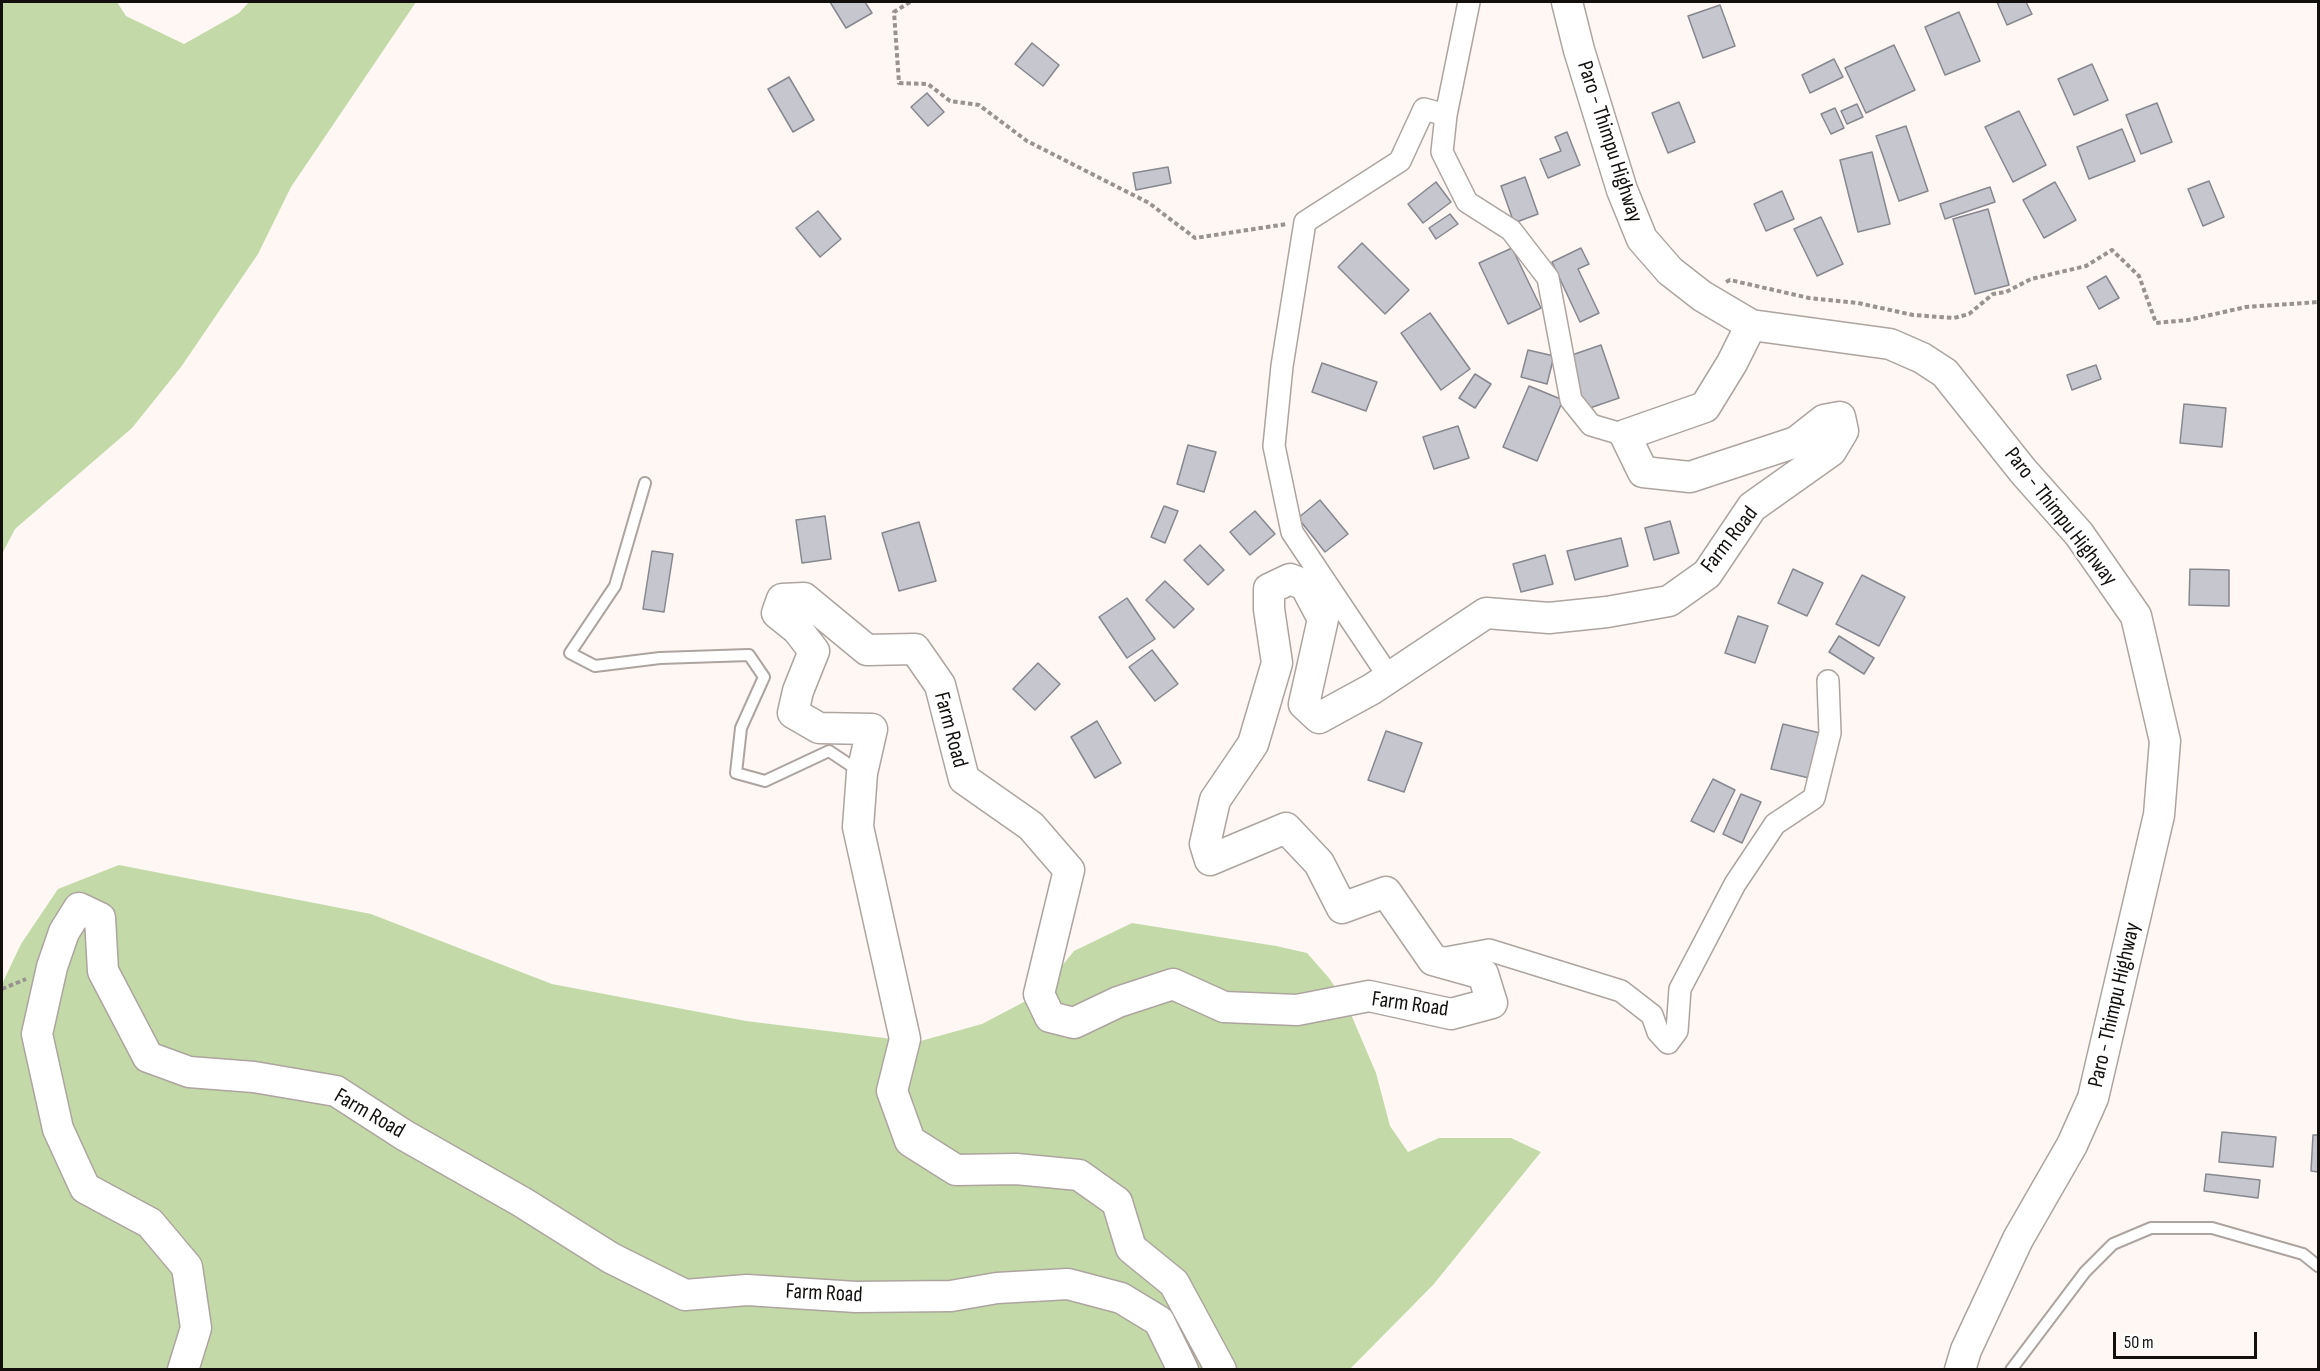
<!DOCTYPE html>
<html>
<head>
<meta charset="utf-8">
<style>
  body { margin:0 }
  #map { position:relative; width:2320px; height:1371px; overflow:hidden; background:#fef7f3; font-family:"Sofia Sans Condensed",sans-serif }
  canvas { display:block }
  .frame { position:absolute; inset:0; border:3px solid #120f0d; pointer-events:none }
  .scale { position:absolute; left:2113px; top:1332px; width:144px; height:27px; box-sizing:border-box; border:3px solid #120f0d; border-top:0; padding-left:8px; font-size:18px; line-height:21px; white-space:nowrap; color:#120f0d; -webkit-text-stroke:4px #fff; paint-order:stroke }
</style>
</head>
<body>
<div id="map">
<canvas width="2320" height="1371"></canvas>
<div class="frame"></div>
<div class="scale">50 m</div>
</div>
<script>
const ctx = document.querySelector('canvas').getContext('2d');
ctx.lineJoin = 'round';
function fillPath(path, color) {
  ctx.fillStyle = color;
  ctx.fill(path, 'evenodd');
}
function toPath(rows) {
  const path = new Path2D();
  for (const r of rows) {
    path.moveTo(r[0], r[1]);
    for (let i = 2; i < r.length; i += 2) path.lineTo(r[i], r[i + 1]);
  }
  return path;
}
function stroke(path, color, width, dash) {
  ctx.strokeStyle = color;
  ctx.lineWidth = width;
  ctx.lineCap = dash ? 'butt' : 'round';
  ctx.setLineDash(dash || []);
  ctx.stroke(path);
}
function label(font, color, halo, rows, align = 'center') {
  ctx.font = font + ' "Sofia Sans Condensed",sans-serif';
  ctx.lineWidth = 5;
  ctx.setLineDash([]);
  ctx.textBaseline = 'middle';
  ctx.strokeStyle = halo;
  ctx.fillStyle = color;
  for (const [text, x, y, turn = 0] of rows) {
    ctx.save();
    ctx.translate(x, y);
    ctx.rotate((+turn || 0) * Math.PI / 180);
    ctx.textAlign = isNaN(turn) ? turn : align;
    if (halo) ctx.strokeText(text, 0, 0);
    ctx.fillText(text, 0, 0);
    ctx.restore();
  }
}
const green = toPath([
  [2,2,117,2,126,16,184,44,239,13,249,2,416,2,291,187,258,254,181,367,132,428,15,529,2,554],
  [119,865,371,914,552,984,746,1021,917,1042,982,1024,1039,994,1074,951,1132,923,1276,946,1307,953,1329,978,1347,1005,1376,1073,1390,1126,1408,1152,1439,1138,1511,1138,1541,1152,1433,1285,1350,1369,2,1369,2,984,21,944,58,889]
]);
const building = toPath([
  [830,2,865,2,872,13,846,28,830,2],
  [1997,2,2026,2,2032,14,2007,25,1997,2],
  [1720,5,1735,46,1703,58,1688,16,1720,5],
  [1959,12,1980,61,1945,75,1925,27,1959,12],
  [1032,43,1059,65,1043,86,1015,64,1032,43],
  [1894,45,1915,90,1866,113,1845,68,1894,45],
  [1834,59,1843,77,1810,93,1802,75,1834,59],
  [2092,64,2108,100,2074,115,2058,79,2092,64],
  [789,77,814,120,793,132,768,89,789,77],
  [927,93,944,112,928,126,911,107,927,93],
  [1679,102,1695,142,1668,153,1652,113,1679,102],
  [2157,103,2172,142,2141,154,2126,115,2157,103],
  [1857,104,1863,117,1847,124,1841,111,1857,104],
  [1835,108,1844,128,1831,134,1821,114,1835,108],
  [2019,111,2046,165,2013,182,1985,127,2019,111],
  [1906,126,1928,191,1899,201,1876,136,1906,126],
  [2122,129,2135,161,2089,179,2077,147,2122,129],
  [1567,132,1580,165,1548,178,1540,159,1561,151,1555,137,1567,132],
  [1872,152,1890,224,1858,232,1840,160,1872,152],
  [1168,167,1171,183,1136,190,1133,173,1168,167],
  [1525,177,1538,214,1514,223,1501,186,1525,177],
  [2209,181,2224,217,2203,226,2188,189,2209,181],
  [1436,182,1451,202,1423,223,1408,204,1436,182],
  [2055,182,2076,220,2044,238,2023,200,2055,182],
  [1990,187,1995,202,1945,219,1940,204,1990,187],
  [1782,191,1794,219,1766,231,1754,204,1782,191],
  [1988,209,2009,285,1975,294,1953,219,1988,209],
  [818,211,841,239,820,257,796,228,818,211],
  [1450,214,1458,224,1436,239,1429,228,1450,214],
  [1821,217,1843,264,1817,276,1794,229,1821,217],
  [1362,243,1409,290,1385,314,1338,267,1362,243],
  [1512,248,1541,308,1508,324,1479,263,1512,248],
  [1581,248,1589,264,1578,269,1599,313,1580,322,1552,262,1581,248],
  [2106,276,2119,298,2099,309,2087,287,2106,276],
  [1430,313,1470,369,1441,390,1401,333,1430,313],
  [1601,345,1619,398,1584,410,1566,357,1601,345],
  [1528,350,1554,356,1547,384,1521,377,1528,350],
  [1322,363,1377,382,1366,411,1312,392,1322,363],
  [2096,365,2101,379,2072,390,2067,375,2096,365],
  [1475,374,1491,384,1475,408,1459,398,1475,374],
  [1529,386,1563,400,1537,461,1503,447,1529,386],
  [2184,404,2226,408,2222,447,2180,443,2184,404],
  [1458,426,1469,458,1434,469,1423,437,1458,426],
  [1188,445,1216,452,1204,492,1177,484,1188,445],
  [1320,500,1348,534,1325,552,1298,518,1320,500],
  [1164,506,1178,511,1165,543,1151,537,1164,506],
  [1255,511,1275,534,1250,555,1230,532,1255,511],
  [825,516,831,559,802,563,796,520,825,516],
  [1670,521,1679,553,1654,560,1645,528,1670,521],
  [919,522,936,581,899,591,882,533,919,522],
  [1621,538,1628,566,1575,580,1567,551,1621,538],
  [1200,545,1224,570,1208,585,1184,560,1200,545],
  [652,551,673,554,664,612,643,609,652,551],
  [1545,555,1553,584,1521,592,1513,564,1545,555],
  [1793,569,1823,583,1807,616,1778,603,1793,569],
  [2190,569,2229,570,2229,606,2189,605,2190,569],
  [1862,575,1905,597,1879,646,1836,624,1862,575],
  [1165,581,1194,609,1174,628,1146,600,1165,581],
  [1127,598,1155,639,1127,658,1099,617,1127,598],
  [1738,616,1768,626,1755,663,1725,653,1738,616],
  [1839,636,1874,658,1864,674,1829,652,1839,636],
  [1152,650,1178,684,1155,701,1129,667,1152,650],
  [1038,663,1060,684,1035,710,1013,689,1038,663],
  [1097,721,1121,763,1095,778,1071,737,1097,721],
  [1783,724,1820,733,1809,778,1771,769,1783,724],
  [1386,731,1422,743,1404,792,1368,780,1386,731],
  [1713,779,1735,790,1714,832,1691,821,1713,779],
  [1741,794,1761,802,1742,843,1723,834,1741,794],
  [2222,1132,2276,1137,2273,1167,2219,1162,2222,1132],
  [2313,1135,2318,1135,2318,1172,2311,1171,2313,1135],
  [2206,1174,2260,1180,2258,1198,2204,1191,2206,1174]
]);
const path = toPath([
  [910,2,894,12,899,83,928,84,950,101,979,105,1027,141,1149,203,1195,238,1287,224],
  [1726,282,1730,280,1809,298,1858,303,1913,315,1954,318,1969,314,1993,294,2006,292,2031,279,2086,266,2112,250,2139,276,2156,323,2188,320,2246,307,2318,302],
  [2,989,26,979]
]);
const lane = toPath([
  [645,483,615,586,570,653,595,666,660,658,749,655,764,677,741,728,736,773,765,781,829,751,859,771],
  [2011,1370,2085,1272,2113,1244,2151,1228,2212,1228,2303,1254,2318,1266]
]);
const street = toPath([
  [1469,2,1446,115,1442,152,1467,202,1511,230,1548,278,1571,400,1591,425,1625,435],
  [1389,677,1292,532,1274,446,1282,366,1305,222,1400,161,1424,109,1446,115],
  [1440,959,1489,950,1621,991,1652,1015,1658,1032,1668,1043,1677,1031,1680,989,1735,884,1775,824,1814,798,1830,733,1828,681]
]);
const secondary = toPath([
  [1567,2,1579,50,1622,190,1642,239,1670,271,1702,296,1751,325,1890,344,1922,358,1945,373,2023,471,2079,534,2136,616,2165,741,2159,815,2093,1098,2072,1145,2018,1239,1966,1350,1960,1370],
  [183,1370,196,1328,187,1267,150,1223,85,1188,58,1129,37,1034,52,967,64,932,79,908,100,918,103,971,148,1057,189,1072,254,1077,336,1091,404,1135,522,1202,611,1258,685,1295,747,1290,856,1297,951,1296,997,1288,1068,1284,1121,1298,1159,1321,1183,1370],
  [1221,1370,1174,1283,1131,1248,1117,1202,1079,1175,1016,1169,956,1170,910,1141,892,1091,905,1039,858,827,862,773,872,729,819,728,793,713,798,691,814,651,797,629,777,613,782,599,804,598,867,650,915,649,940,685,964,779,1031,826,1069,870,1039,994,1050,1017,1074,1023,1118,1002,1173,984,1224,1007,1297,1010,1369,996,1451,1014,1492,1003,1483,974,1433,960,1386,892,1342,908,1319,863,1286,828,1210,860,1205,844,1215,800,1253,744,1277,663,1269,609,1269,589,1290,579,1305,585,1323,619,1304,704,1319,718,1372,689,1486,613,1549,618,1607,612,1669,601,1707,574,1752,507,1831,451,1843,431,1840,417,1824,420,1796,442,1690,477,1643,472,1625,435,1705,407,1732,363,1751,325]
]);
const streetNames = [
  ["Paro - Thimpu Highway",1609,142,72],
  ["Paro - Thimpu Highway",2060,517,52],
  ["Farm Road",1730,540,-52],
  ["Farm Road",950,730,75],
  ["Farm Road",1410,1005,8],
  ["Paro - Thimpu Highway",2115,1005,-77],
  ["Farm Road",369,1114,30],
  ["Farm Road",824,1294,3]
];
fillPath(green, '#c3daa8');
fillPath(building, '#c6c6cf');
stroke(building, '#87878f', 1.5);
stroke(lane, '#ada49f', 14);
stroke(street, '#ada49f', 24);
stroke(secondary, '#ada49f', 33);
stroke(path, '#989390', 4, [4.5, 3]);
stroke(lane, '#fff', 10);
stroke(street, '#fff', 21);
stroke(secondary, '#fff', 30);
label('22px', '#120f0d', '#fff', streetNames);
</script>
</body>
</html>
